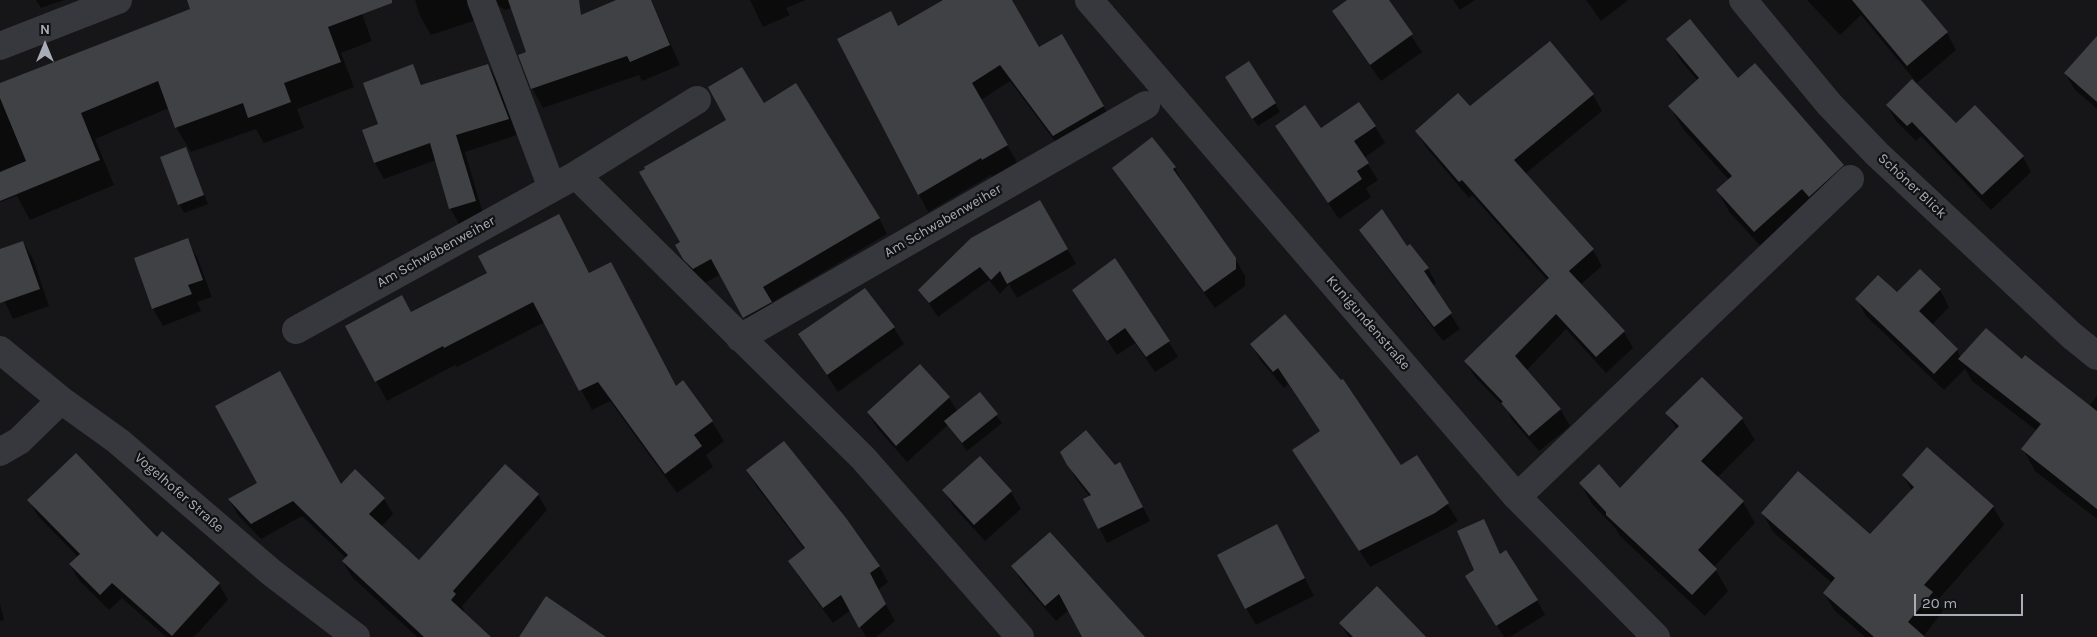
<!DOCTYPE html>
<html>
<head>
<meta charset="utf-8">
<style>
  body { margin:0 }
  #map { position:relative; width:2097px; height:637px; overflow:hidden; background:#161618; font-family:Karla,sans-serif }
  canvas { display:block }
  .north { position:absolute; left:20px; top:20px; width:50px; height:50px; -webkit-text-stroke:4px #111113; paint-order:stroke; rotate:0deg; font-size:14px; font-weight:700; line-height:20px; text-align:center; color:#a8adb8 }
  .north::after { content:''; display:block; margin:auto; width:18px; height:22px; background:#a8adb8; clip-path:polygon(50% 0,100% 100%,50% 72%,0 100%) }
  .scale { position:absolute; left:1914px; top:594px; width:109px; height:22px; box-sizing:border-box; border:2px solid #a8adb8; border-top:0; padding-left:6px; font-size:15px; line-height:18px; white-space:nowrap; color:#a8adb8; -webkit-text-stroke:4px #111113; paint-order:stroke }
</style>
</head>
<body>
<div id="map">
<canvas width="2097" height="637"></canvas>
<div class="north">N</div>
<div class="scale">20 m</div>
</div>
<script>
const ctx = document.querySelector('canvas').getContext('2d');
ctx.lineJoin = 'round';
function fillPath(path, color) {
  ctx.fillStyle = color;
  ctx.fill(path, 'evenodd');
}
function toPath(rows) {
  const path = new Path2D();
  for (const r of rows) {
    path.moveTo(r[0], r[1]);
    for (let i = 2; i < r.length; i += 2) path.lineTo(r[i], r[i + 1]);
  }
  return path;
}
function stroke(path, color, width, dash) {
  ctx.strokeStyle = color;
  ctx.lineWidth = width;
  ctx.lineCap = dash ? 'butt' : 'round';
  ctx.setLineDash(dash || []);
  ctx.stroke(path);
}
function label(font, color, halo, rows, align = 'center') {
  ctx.font = font + ' Karla,sans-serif';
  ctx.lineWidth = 4.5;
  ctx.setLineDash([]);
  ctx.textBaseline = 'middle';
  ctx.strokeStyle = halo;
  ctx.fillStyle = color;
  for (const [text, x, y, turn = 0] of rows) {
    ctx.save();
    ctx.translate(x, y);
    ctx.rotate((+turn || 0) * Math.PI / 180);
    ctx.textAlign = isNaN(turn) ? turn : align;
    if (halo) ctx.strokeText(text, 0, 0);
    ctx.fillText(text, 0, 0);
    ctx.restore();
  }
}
const shadow = toPath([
  [36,0,64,0,41,8],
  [188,0,357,0,372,41,341,53,354,87,297,109,304,128,264,143,256,129,191,152,176,127,169,108,95,139,114,185,30,220,17,196,0,202,0,84,192,9],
  [415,0,565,0,573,20,619,0,651,0,680,65,642,81,639,75,543,108,532,88,528,53,512,8,505,10,496,4,476,20,431,35,420,16],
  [750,0,806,0,786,8,790,15,763,27],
  [945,0,1011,0,1039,49,1062,35,1113,123,1063,152,1010,81,981,100,1017,162,993,176,991,175,928,212,839,39,898,28],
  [1349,0,1387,0,1422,52,1381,81,1343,28,1333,11],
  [1453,0,1475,0,1460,10],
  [1586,0,1627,0,1627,1,1601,21],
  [1807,0,1920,0,1947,33,1956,50,1917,83,1861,15,1840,35],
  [2097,38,2097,109,2075,90,2065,73],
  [1668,39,1738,80,1843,166,1856,188,1768,254,1730,213,1717,190,1729,180,1683,129,1670,107,1698,81,1681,61],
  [488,65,497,81,517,135,465,152,484,217,459,224,450,208,436,160,384,179,375,163,363,131,379,125,412,66,423,86],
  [1231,86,1275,103,1280,112,1258,126],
  [1593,95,1602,111,1525,174,1593,250,1602,266,1580,285,1624,332,1633,348,1606,373,1566,329,1526,371,1560,409,1570,426,1539,451,1512,420,1507,410,1475,377,1465,361,1548,281,1472,195,1469,198,1426,147,1417,131,1490,146],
  [763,105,879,218,887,234,771,303,779,318,753,332,721,274,703,284,694,275,677,245,681,243],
  [1887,105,1956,124,2023,157,2031,172,1991,210,1921,136,1916,141,1896,121],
  [1375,126,1385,143,1364,158,1378,180,1366,188,1371,197,1339,219,1287,143,1321,129],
  [186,149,208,204,184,213,179,204],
  [1114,168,1175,168,1184,185,1183,186,1235,258,1245,276,1245,286,1215,308,1124,185],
  [1040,201,1076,264,1017,298,1009,284,1000,294,989,280,938,317,920,290],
  [1361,230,1407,248,1428,268,1436,283,1432,286,1460,329,1443,341,1369,244],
  [187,240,197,257,212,297,197,302,201,311,163,326,153,309,135,259],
  [23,242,33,259,49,306,13,319,0,292,0,251],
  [589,274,676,387,712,422,724,441,706,455,713,467,677,493,610,401,592,410,545,322,457,367,455,365,387,401,376,381,411,313],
  [865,289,894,328,904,344,838,392,800,335],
  [1074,290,1169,342,1178,357,1155,372,1135,343,1117,355],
  [1940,290,1949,307,1932,325,1957,350,1961,358,2022,361,2089,406,2097,396,2097,519,2035,471,2023,449,2037,431,1972,381,1965,369,1944,390,1866,316,1857,299],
  [1251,344,1401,467,1417,456,1458,521,1445,529,1370,567,1293,450,1321,432,1288,384,1284,388,1261,361],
  [920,366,949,398,958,412,980,394,1002,423,967,451,948,425,907,462,878,429,868,413],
  [1702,378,1742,419,1755,440,1717,478,1743,502,1755,523,1714,567,1728,591,1705,616,1620,536,1616,529,1592,504,1580,483,1620,490,1677,430,1667,413],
  [1927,449,1993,507,2004,525,1937,601,1943,611,1923,637,1865,637,1835,611,1824,593,1832,583,1773,532,1763,514,1870,536,1912,491,1903,475],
  [1068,464,1114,466,1128,478,1150,521,1107,543,1085,500,1090,497,1076,479],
  [747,471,879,566,888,582,878,590,895,621,876,637,866,637,851,610,833,623,799,577,790,561,805,550,757,487],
  [341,486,384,499,393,514,381,527,419,562,538,495,547,510,462,606,464,610,462,612,489,637,417,637,352,577,343,562,346,558,302,516,261,539,238,515,229,499],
  [944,490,1011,492,1021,509,985,541,954,507],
  [29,500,157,539,162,533,219,584,228,600,194,637,166,637,122,598,109,610,79,580,70,565,78,557,38,516],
  [1483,521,1501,555,1537,600,1545,615,1510,637,1504,637,1475,591,1476,571],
  [1287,543,1314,596,1256,625,1246,608],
  [1012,566,1143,637,1083,637,1069,610,1056,621,1022,582],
  [0,604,4,620,0,621],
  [1340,623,1423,637,1349,637]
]);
const building = toPath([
  [187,0,392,0,392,3,328,27,341,62,284,83,291,102,248,118,243,103,175,128,158,81,81,113,100,160,0,201,0,172,26,161,0,98,0,83,190,9],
  [508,0,579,0,581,15,616,0,651,0,670,45,630,62,627,56,531,89,518,55,526,52],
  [943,0,1012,0,1039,47,1062,34,1104,106,1053,136,1000,65,972,83,1008,145,982,160,981,158,918,195,837,39,891,11,898,26],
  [1347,0,1389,0,1413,34,1370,65,1332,11],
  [1852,0,1921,0,1948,32,1907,66],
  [1690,19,1738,78,1755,63,1844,165,1809,197,1802,189,1754,232,1716,190,1732,176,1668,106,1699,78,1666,39],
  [2097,36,2097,102,2064,73],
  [1550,41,1594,94,1514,160,1594,249,1569,271,1625,331,1596,357,1556,314,1515,356,1561,409,1529,436,1501,403,1503,402,1464,361,1549,278,1462,180,1459,182,1415,131,1458,93,1470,106],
  [1249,61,1276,103,1252,119,1225,77],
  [413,64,421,85,488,64,509,119,456,135,476,201,449,209,430,143,374,163,362,130,378,124,363,83],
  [742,67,764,103,796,83,880,218,763,287,772,302,743,318,711,259,693,269,683,259,675,245,680,242,639,172,645,169,644,167,726,120,708,87],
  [1912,79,1956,123,1975,105,2024,156,1982,195,1912,122,1907,126,1886,105],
  [1359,102,1376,126,1354,141,1369,163,1357,171,1362,179,1328,203,1275,126,1305,105,1321,128],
  [1152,137,1176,167,1173,169,1236,258,1236,269,1204,292,1112,168],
  [186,147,204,195,178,205,160,157],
  [1040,200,1068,249,1007,284,1000,271,991,280,980,267,929,303,918,290,971,238],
  [1382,209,1407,246,1410,244,1429,268,1424,271,1452,313,1434,327,1359,230],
  [559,214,589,273,611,262,676,386,683,380,713,421,694,435,702,446,665,474,598,382,579,391,533,302,444,348,443,346,375,382,345,326,402,295,411,312,487,273,478,256],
  [188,238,203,280,188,285,192,294,152,309,134,258],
  [23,241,40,289,0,303,0,249],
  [1115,258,1170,341,1146,357,1125,328,1107,341,1072,290],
  [1920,269,1941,289,1919,311,1958,349,1934,374,1855,299,1878,275,1897,292],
  [865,288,895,327,827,375,798,334],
  [1285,314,1341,380,1343,379,1401,465,1417,455,1449,503,1435,513,1359,551,1292,450,1320,431,1278,368,1273,372,1250,344],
  [1986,328,2022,359,2025,355,2097,411,2097,509,2021,449,2041,424,1958,359],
  [920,364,950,397,896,446,867,412],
  [280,371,341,484,355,469,385,498,369,514,419,560,505,464,539,494,453,591,456,594,451,600,491,637,424,637,342,561,348,555,293,501,251,524,228,499,257,483,215,406],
  [1702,377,1743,418,1701,461,1744,501,1698,550,1717,569,1692,595,1606,515,1606,512,1579,483,1599,464,1620,488,1679,426,1665,413],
  [980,392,998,414,962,443,944,421],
  [1086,430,1115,465,1120,462,1143,507,1098,529,1083,499,1091,495,1067,465,1060,452],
  [784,441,846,518,880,566,870,573,886,604,859,628,841,595,823,608,788,561,805,548,746,470],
  [1927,447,1994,506,1924,585,1933,592,1908,622,1925,637,1874,637,1823,593,1835,578,1761,513,1798,471,1870,534,1914,487,1902,475],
  [76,453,157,537,162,531,220,583,172,636,112,583,100,595,69,564,80,554,27,500],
  [980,456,1012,491,974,525,942,490],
  [1484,519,1500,554,1506,550,1538,600,1496,626,1465,576,1474,570,1457,531],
  [1277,524,1305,578,1245,609,1217,555],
  [1050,532,1145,637,1082,637,1059,594,1045,606,1011,566],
  [1377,586,1426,637,1353,637,1339,623],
  [546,596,606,637,519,637]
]);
const minor = toPath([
  [481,0,552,188],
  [1089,0,1517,497,1656,637],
  [1743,0,1829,104,1877,154,2071,335,2097,356],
  [0,46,118,0],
  [576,175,697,100],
  [296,330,576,175,863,458,1020,637],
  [740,338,1146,105],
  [0,350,61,400,118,441,272,573,356,637],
  [0,452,19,441,61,400],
  [1517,497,1850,179]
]);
const streetNames = [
  ["Schöner Blick",1912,186,43],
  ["Am Schwabenweiher",943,221,-30],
  ["Am Schwabenweiher",436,252,-29],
  ["Kunigundenstraße",1368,323,49],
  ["Vogelhofer Straße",179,493,41]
];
fillPath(shadow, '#0007');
fillPath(building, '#404145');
stroke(minor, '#37383d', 28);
label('14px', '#a8adb8', '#111113', streetNames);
</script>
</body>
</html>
